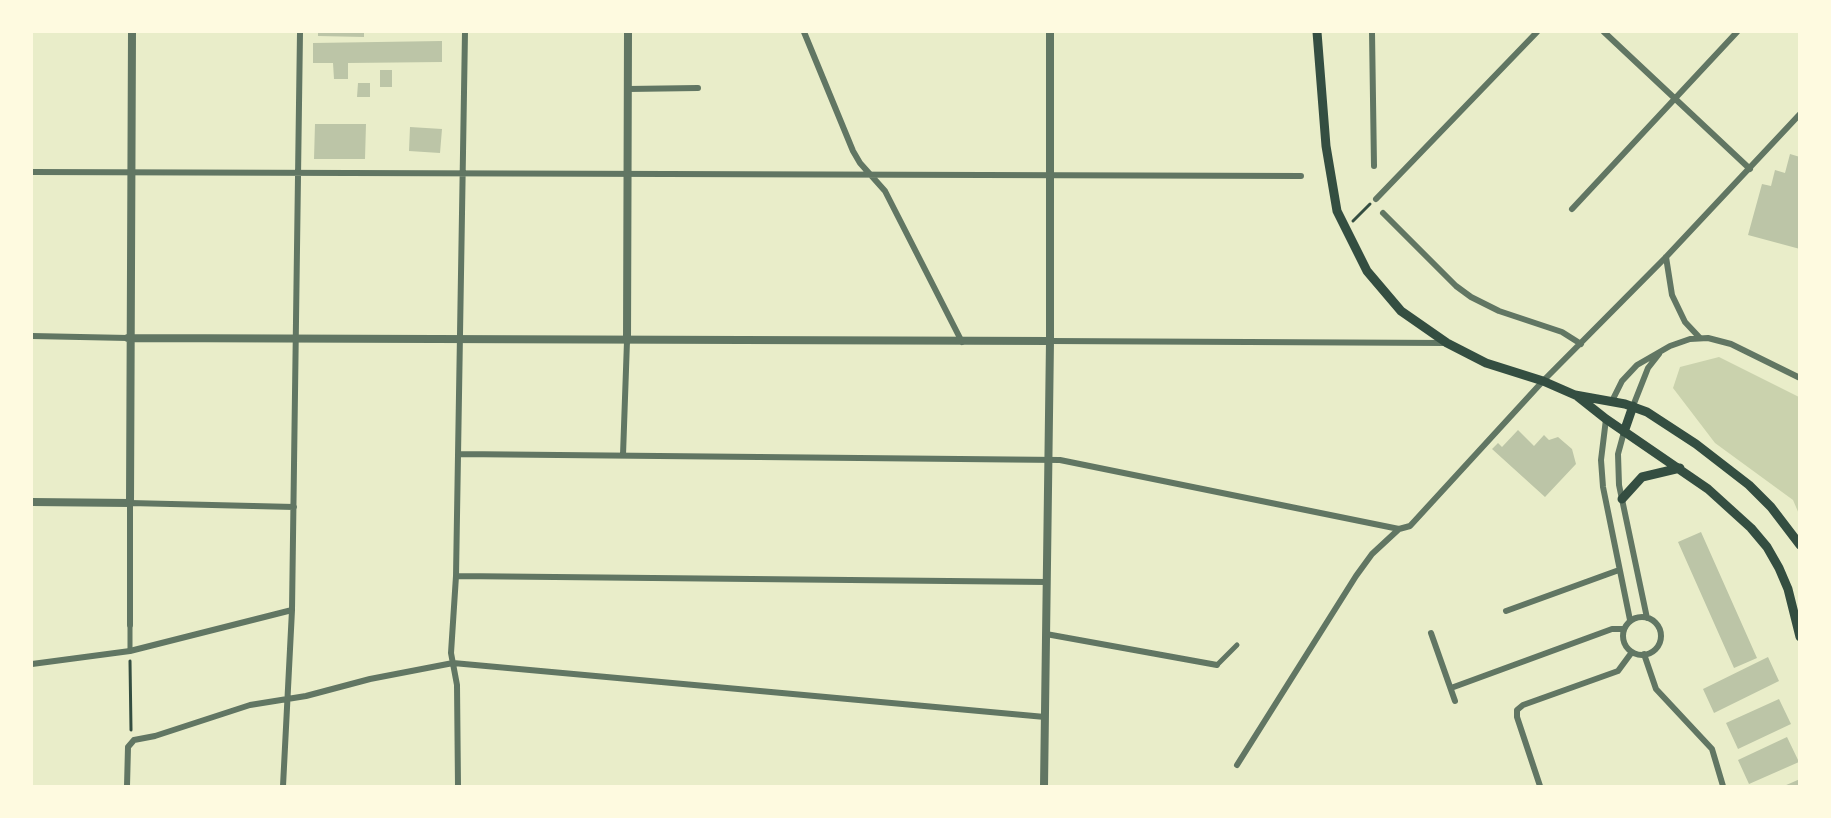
<!DOCTYPE html>
<html>
<head>
<meta charset="utf-8">
<style>
  body { margin:0 }
  #map { position:relative; width:1831px; height:818px; overflow:hidden; background:#e9edc9; font-family:"PT Sans Narrow",sans-serif }
  canvas { display:block }
  .frame { position:absolute; inset:0; border:33px solid #fefae0; pointer-events:none }
</style>
</head>
<body>
<div id="map">
<canvas width="1831" height="818"></canvas>
<div class="frame"></div>
</div>
<script>
const ctx = document.querySelector('canvas').getContext('2d');
ctx.lineJoin = 'round';
function fillPath(path, color) {
  ctx.fillStyle = color;
  ctx.fill(path, 'evenodd');
}
function toPath(rows) {
  const path = new Path2D();
  for (const r of rows) {
    if (r.length === 3) {
      path.moveTo(r[0] + r[2], r[1]);
      path.arc(r[0], r[1], r[2], 0, 2 * Math.PI);
      continue;
    }
    path.moveTo(r[0], r[1]);
    for (let i = 2; i < r.length; i += 2) path.lineTo(r[i], r[i + 1]);
  }
  return path;
}
function stroke(path, color, width, dash) {
  ctx.strokeStyle = color;
  ctx.lineWidth = width;
  ctx.lineCap = dash ? 'butt' : 'round';
  ctx.setLineDash(dash || []);
  ctx.stroke(path);
}
const green = toPath([
  [1719,357,1799,397,1799,514,1793,500,1715,443,1673,388,1680,367]
]);
const building = toPath([
  [318,32,364,32,364,37,318,36],
  [442,41,442,62,348,63,348,79,334,79,333,63,313,63,313,43],
  [380,70,392,70,392,87,380,87],
  [358,83,370,83,370,97,357,97],
  [315,124,366,124,365,159,314,159],
  [410,127,442,129,440,153,409,151],
  [1790,154,1800,157,1800,249,1748,235,1762,184,1771,186,1775,170,1785,173],
  [1518,430,1534,446,1544,435,1549,440,1558,437,1572,449,1576,464,1545,497,1492,449,1498,443,1502,447],
  [1701,532,1757,658,1734,668,1678,542],
  [1768,657,1779,681,1714,713,1703,689],
  [1779,699,1791,724,1738,749,1726,723],
  [1787,737,1799,762,1749,784,1738,760],
  [1800,779,1800,786,1784,786]
]);
const path = toPath([
  [1353,221,1370,204],
  [130,661,131,730]
]);
const pedestrian = toPath([
  [130,625,130,651],
  [1217,665,1237,645]
]);
const minor = toPath([
  [804,32,853,151,860,163,885,191,962,342],
  [1372,32,1374,166],
  [1604,32,1750,169],
  [628,89,698,88],
  [32,172,1301,176],
  [1376,199,1537,32],
  [1572,209,1737,32],
  [1383,213,1456,286,1471,297,1499,311,1562,332,1581,344],
  [1666,257,1672,295,1685,322,1700,338],
  [32,336,128,338],
  [1050,341,1446,343],
  [1612,401,1622,381,1637,365,1670,346,1690,339,1708,338,1731,344,1800,378],
  [1633,406,1648,368,1659,354],
  [1606,419,1601,460,1603,487,1630,620],
  [1624,432,1618,454,1619,485,1647,618],
  [458,454,1060,460,1399,529],
  [623,455,627,341],
  [456,576,1047,582],
  [1506,611,1619,570],
  [1642,636,19],
  [130,625,130,503,294,507],
  [1431,633,1455,701],
  [1046,634,1217,665],
  [1644,654,1656,689,1712,749,1723,786],
  [32,664,130,651,292,610],
  [1451,688,1612,629,1624,629],
  [1237,765,1356,576,1372,554,1399,529,1410,526,1543,381,1666,257,1800,114],
  [127,786,128,747,134,740,155,736,250,705,306,696,370,679,453,663,1045,717],
  [283,786,292,610,300,32],
  [458,786,457,685,451,653,456,576,465,32],
  [1540,786,1517,717,1517,710,1523,705,1618,671,1632,652]
]);
const tertiary = toPath([
  [128,338,1050,341],
  [627,341,628,32],
  [32,502,130,503,132,32],
  [1044,786,1050,341,1050,32]
]);
const secondary = toPath([
  [1317,32,1326,146,1337,211,1367,271,1401,311,1447,343,1486,363,1543,381,1575,395,1625,404,1647,412,1696,444,1749,485,1771,507,1800,545],
  [1577,396,1606,419,1708,489,1751,528,1767,547,1779,568,1788,589,1800,637],
  [1624,432,1633,406],
  [1622,499,1642,477,1680,468]
]);
fillPath(green, '#cad2ad');
fillPath(building, '#bcc5a7');
stroke(path, '#344e41', 3);
stroke(pedestrian, '#617663', 5);
stroke(minor, '#617663', 6);
stroke(tertiary, '#617663', 8);
stroke(secondary, '#344e41', 9);
</script>
</body>
</html>
